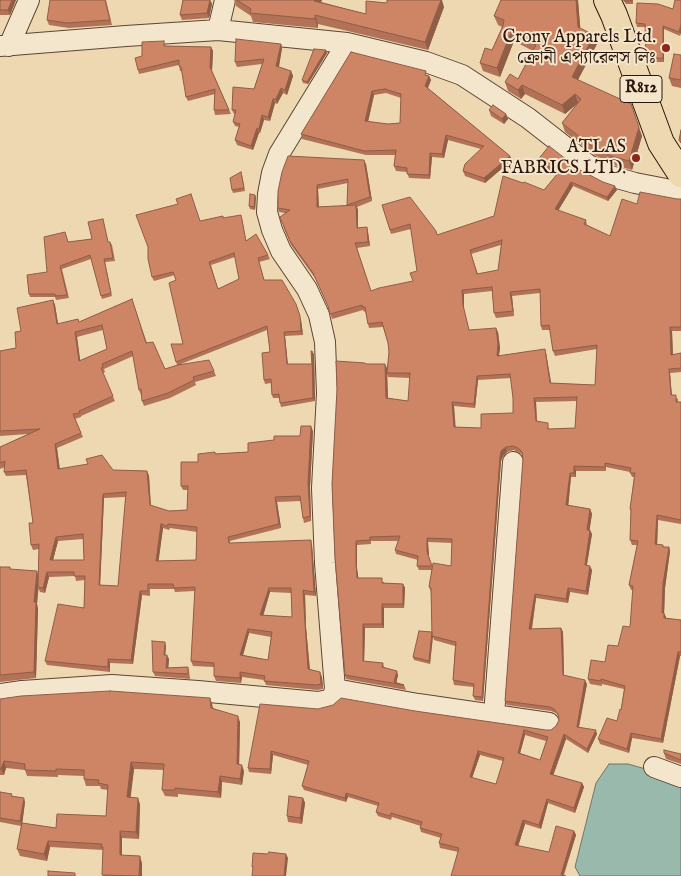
<!DOCTYPE html>
<html>
<head>
<meta charset="utf-8">
<style>
  body { margin:0 }
  canvas { display:block; background:#edd8b1 }
</style>
</head>
<body>
<canvas width="681" height="876"></canvas>
<script>
const ctx = document.querySelector('canvas').getContext('2d');
ctx.lineJoin = 'round';
function fillPath(path, color) {
  ctx.fillStyle = color;
  ctx.fill(path, 'evenodd');
}
function toPath(rows) {
  const path = new Path2D();
  for (const r of rows) {
    path.moveTo(r[0], r[1]);
    for (let i = 2; i < r.length; i += 2) path.lineTo(r[i], r[i + 1]);
  }
  return path;
}
function stroke(path, color, width, dash) {
  ctx.strokeStyle = color;
  ctx.lineWidth = width;
  ctx.lineCap = dash ? 'butt' : 'round';
  ctx.setLineDash(dash || []);
  ctx.stroke(path);
}
function label(font, color, halo, rows, align = 'center') {
  ctx.font = font + ' "IM FELL English","Noto Serif Bengali",serif';
  ctx.lineWidth = 4;
  ctx.setLineDash([]);
  ctx.textBaseline = 'middle';
  ctx.strokeStyle = halo;
  ctx.fillStyle = color;
  for (const [text, x, y, turn = 0] of rows) {
    ctx.save();
    ctx.translate(x, y);
    ctx.rotate((+turn || 0) * Math.PI / 180);
    ctx.textAlign = isNaN(turn) ? turn : align;
    if (halo) ctx.strokeText(text, 0, 0);
    ctx.fillText(text, 0, 0);
    ctx.restore();
  }
}
const water = toPath([
  [609,764,628,764,681,779,681,876,580,876,575,867,596,783,609,764]
]);
const minor = toPath([
  [218,30,225,0],
  [347,43,279,154,272,173,268,194,267,212,272,230,281,251,307,289,319,315,325,342,327,393,322,488,325,563,335,689,418,704,549,723],
  [0,46,126,36,218,30,347,43,426,62,462,75,528,118,587,164,610,176,635,183,681,192],
  [9,46,29,0],
  [0,694,22,691,112,685,198,691,318,702,328,700,333,696,335,689],
  [494,715,513,462],
  [654,767,681,777]
]);
const major = toPath([
  [607,0,614,15,661,143,681,174]
]);
const wall = toPath([
  [0,0,16,0,10,15,0,15],
  [106,0,112,25,69,28,49,25,47,20],
  [183,0,210,0,212,4,209,18,182,20,180,15],
  [234,0,322,0,321,2,366,14,387,3,444,7,428,50,318,24,318,28,253,22,251,16,236,6],
  [501,0,578,0,580,28,594,35,597,44,578,80,642,136,632,170,614,165,593,154,565,132,562,123,577,104,565,114,525,94,521,99,508,91,505,82,518,79,533,51,514,41,500,77,483,71,480,63,492,50,502,27,498,25,494,16],
  [623,0,633,0,633,4,626,4],
  [673,9,680,36,664,29,664,62,647,62,646,59,645,27,637,27,636,23],
  [281,44,282,48,279,67,291,71,293,76,287,95,283,93,277,104,275,103,270,121,264,120,260,133,259,133,253,150,237,145,235,140,239,127,235,126,233,122,235,114,234,114,232,110,254,89,262,64,237,67,235,62],
  [166,45,166,46,211,47,213,51,212,71,231,114,215,115,214,110,215,94,188,101,186,97,182,71,180,71,179,65,139,74,138,70,142,56],
  [326,50,327,53,308,84,303,83,302,80],
  [351,52,429,76,431,80,428,88,510,156,512,160,485,183,465,176,463,171,481,149,448,140,444,158,432,157,430,179,409,178,407,172,396,171,394,166,395,155,366,155,302,139,301,134],
  [386,93,401,98,400,123,388,124,368,122,374,95],
  [681,55,681,88,672,86,669,78],
  [489,110,506,114,508,119,504,124,491,116],
  [537,161,580,170,617,190,608,201,573,186,558,211,586,220,587,225,610,236,637,204,681,199,681,331,672,331,673,355,681,353,681,372,670,373,672,395,678,399,678,402,681,402,681,524,658,520,657,544,664,547,669,547,670,551,665,588,664,613,666,618,681,620,681,656,680,656,663,743,632,738,629,753,600,744,598,739,617,721,621,710,624,689,602,684,602,686,590,684,588,679,605,662,618,646,630,627,633,590,631,590,629,585,637,545,632,545,630,540,631,512,630,509,634,477,632,477,630,472,606,467,606,471,576,471,576,477,571,477,568,505,590,509,592,514,589,530,592,534,587,565,592,570,588,595,570,592,568,603,536,598,532,629,561,628,563,632,564,675,587,684,579,727,597,734,588,753,566,739,553,775,582,783,584,787,575,813,548,803,541,829,525,824,518,846,549,852,574,831,576,835,564,875,440,848,439,843,441,838,421,832,420,828,421,826,392,817,391,820,378,816,376,812,378,806,348,797,346,802,304,790,302,786,308,765,273,755,271,774,249,772,248,768,318,709,415,711,546,730,551,730,556,726,559,720,559,717,556,713,551,711,507,705,505,701,523,459,523,455,520,453,514,450,507,452,503,456,501,461,483,701,475,700,473,696,474,687,454,685,453,680,455,646,434,640,433,637,430,664,414,660,413,657,432,632,431,592,429,587,432,570,419,570,417,566,418,560,396,554,395,550,398,541,371,541,371,544,357,545,357,568,358,578,384,582,384,583,403,584,405,588,404,608,384,608,384,628,365,628,364,662,383,663,384,667,398,675,396,683,404,685,406,690,346,679,345,675,366,364,387,368,387,371,389,352,388,343,383,327,369,328,365,311,364,312,363,310,332,319,329,308,315,278,291,245,283,226,285,213,279,212,277,206,278,191,366,164,372,201,357,207,358,210,358,228,367,227,368,232,370,246,357,248,371,291,413,281,417,271,411,229,391,234,382,205,438,235,494,216,544,190,557,174,538,166],
  [348,183,347,206,319,207,318,189],
  [501,245,498,270,478,274,471,254],
  [492,291,494,313,496,318,514,316,512,296,540,293,541,326,542,330,550,330,553,351,555,356,597,349,595,385,551,383,546,353,499,356,500,348,498,332,469,330,464,309,464,294],
  [387,373,388,377,410,378,408,401,388,398],
  [511,378,513,398,513,413,481,428,455,427,454,406,475,408,478,380],
  [577,401,575,428,549,429,549,428,537,421,536,402],
  [428,542,452,543,451,566,432,568,429,557],
  [525,735,546,741,540,760,520,753],
  [480,755,503,761,496,784,472,778],
  [242,175,245,191,233,193,232,190],
  [256,197,255,210,250,209,249,206],
  [223,218,242,218,246,241,268,255,270,259,259,262,264,280,301,320,303,335,285,336,288,364,312,364,314,354,315,401,281,407,280,403,280,398,273,398,272,395,271,383,265,384,264,380,270,352,267,330,181,364,214,371,216,376,195,382,196,385,170,398,144,406,142,401,142,394,141,395,139,390,133,356,104,369,105,372,103,373,115,401,81,416,81,417,75,419,83,437,57,448,60,469,147,471,149,476,151,506,169,511,187,510,188,490,183,490,181,486,198,462,215,454,248,452,300,436,313,431,310,487,311,521,304,523,303,518,301,501,277,502,281,528,230,541,230,543,312,545,316,596,305,595,306,627,310,669,322,677,323,689,317,690,266,685,264,680,242,677,241,683,216,681,214,676,214,667,193,666,191,661,195,591,175,592,174,589,150,589,150,596,142,595,133,664,110,663,110,672,47,665,45,661,84,608,85,580,76,581,75,576,49,577,45,593,40,592,38,587,39,584,37,604,38,609,36,678,0,682,0,567,39,576,39,549,33,550,31,545,33,523,26,475,6,476,4,472,5,467,0,469,0,447,28,434,0,436,0,351,16,348,21,331,53,300,55,305,58,324,79,322,132,299,147,343,165,369,177,365,171,344,183,344,176,280,175,275,154,281,152,277,200,221],
  [235,257,239,279,218,289,211,265],
  [103,330,107,349,80,361,77,337],
  [126,497,118,586,100,585,104,498],
  [163,528,169,530,170,528,197,532,196,560,158,561],
  [83,539,84,560,53,560,58,541],
  [270,592,292,593,292,617,263,615],
  [249,633,271,637,268,660,243,655],
  [103,219,108,242,110,242,112,245,115,261,105,262,112,296,102,299,91,259,62,269,69,298,56,300,55,297,30,297,29,294,47,272,65,232,68,242,92,239],
  [166,646,165,655,169,659,168,668,188,667,189,671,190,679,155,676,153,672],
  [210,698,212,704,213,708,240,722,239,764,244,771,242,785,222,782,221,798,178,794,178,797,165,796,162,790,164,770,134,769,130,797,140,804,139,839,122,838,122,856,142,863,142,876,103,876,103,850,50,847,47,861,20,856,17,849,21,826,0,822,0,792,12,796,25,802,22,823,56,828,106,816,108,790,101,789,100,786,86,786,84,779,84,776,58,775,58,777,27,776,25,770,6,768,4,775,0,775,0,699],
  [664,753,681,754,681,764,666,759],
  [303,798,305,803,302,824,288,822,287,816]
]);
const shadedWall = toPath([
  [12,0,16,0,10,15,8,10],
  [210,0,212,4,209,18,207,13],
  [315,0,322,0,317,10],
  [441,0,442,0,444,7,428,50,425,42],
  [576,0,578,0,581,36,578,27],
  [315,15,318,24,318,28,315,19],
  [681,24,681,33,680,36,679,32],
  [663,26,664,29,664,62,663,58],
  [511,32,514,41,500,77,497,68],
  [594,35,597,44,575,85,572,77],
  [281,44,282,48,278,71,276,66],
  [211,47,213,51,212,71,210,67],
  [326,50,327,53,308,84,307,82],
  [291,71,293,76,287,95,285,90],
  [429,76,431,80,427,90,425,86],
  [522,85,525,94,521,99,518,90],
  [281,88,283,93,277,104,276,99],
  [372,91,374,95,367,126,365,121],
  [575,94,578,103,565,114,562,105],
  [273,99,275,103,270,121,268,117],
  [506,114,508,119,504,124,502,119],
  [262,115,264,120,260,133,259,129],
  [639,127,642,136,632,170,629,161],
  [257,128,259,133,253,150,251,146],
  [446,135,448,140,444,158,442,154],
  [430,153,432,157,430,179,429,175],
  [510,156,512,160,485,183,484,178],
  [364,160,366,164,372,201,370,197],
  [571,182,573,186,556,214,555,209],
  [317,185,318,189,319,212,317,207],
  [615,186,617,190,608,201,607,197],
  [255,195,256,197,255,210,254,207],
  [356,205,358,210,358,232,357,228],
  [367,227,368,232,370,246,368,242],
  [462,290,464,294,464,309,470,335,463,305],
  [510,292,512,296,514,316,513,311],
  [53,300,55,305,59,329,57,324],
  [296,304,301,320,303,335,301,331],
  [670,327,672,331,673,359,671,355],
  [496,328,498,332,500,348,498,361,497,356],
  [75,332,77,337,81,366,79,361],
  [284,332,285,336,288,368,287,364],
  [545,349,546,353,552,388,550,383],
  [312,351,314,354,315,401,313,398],
  [385,364,387,368,388,403,386,398],
  [669,369,670,373,672,399,671,395],
  [477,376,478,380,475,408,474,404],
  [534,398,536,402,537,426,536,421],
  [452,402,454,406,456,431,454,427],
  [311,426,313,431,310,487,311,521,310,516,308,483],
  [55,444,57,448,60,473,58,469],
  [506,447,507,452,503,456,501,461,483,701,482,697,500,457,501,451],
  [574,466,576,471,576,477,574,473],
  [147,471,149,476,151,510,150,505],
  [570,473,571,477,568,509,566,505],
  [103,494,104,498,100,589,99,585],
  [275,497,277,502,281,528,279,524],
  [590,509,592,514,589,534,587,530],
  [657,515,658,520,657,548,655,544],
  [161,524,163,528,158,566,156,561],
  [590,530,592,534,586,569,585,565],
  [56,537,58,541,52,564,50,560],
  [427,538,428,542,429,557,433,570,427,552],
  [311,540,312,545,316,596,314,592],
  [356,541,357,545,357,568,359,582,357,578,356,563],
  [669,547,670,551,665,588,664,617,664,613,666,617,665,622,662,613,663,584],
  [590,566,592,570,588,595,586,591],
  [37,571,39,578,37,604,38,609,36,678,34,672,34,602],
  [47,572,49,577,45,593,43,588],
  [403,584,405,588,404,608,403,604],
  [269,588,270,592,262,620,260,615],
  [568,588,570,592,568,603,566,599],
  [303,590,305,595,306,627,310,673,308,669,305,623],
  [140,591,142,595,133,664,131,660],
  [535,594,536,598,531,633,529,629],
  [382,604,384,608,384,628,382,624],
  [363,624,365,628,364,666,363,661],
  [561,628,563,632,564,679,563,675],
  [248,629,249,633,242,659,240,655],
  [432,632,433,634,430,664,429,661],
  [165,642,166,646,165,659,164,655],
  [678,652,680,656,663,743,661,739],
  [167,655,169,659,168,672,166,668],
  [108,659,110,663,110,672,108,667],
  [397,671,398,675,396,684,394,682],
  [240,672,242,677,241,683,240,678],
  [320,672,322,677,323,689,321,684],
  [585,680,587,684,578,731,577,727],
  [210,698,212,704,213,714,211,708],
  [238,716,240,722,239,771,237,764],
  [524,730,525,735,519,757,518,753],
  [596,730,597,734,588,753,587,749],
  [631,733,632,738,629,753,627,749],
  [564,734,566,739,552,779,550,774],
  [271,751,273,755,271,774,270,769],
  [478,751,480,755,471,781,470,777],
  [4,761,6,768,4,775,1,769],
  [131,762,134,769,130,803,127,797],
  [242,765,244,771,242,785,240,779],
  [220,776,222,782,221,798,218,792],
  [582,783,584,787,575,813,574,808],
  [346,793,348,797,346,802,345,798],
  [24,798,25,802,22,826,20,821],
  [138,798,140,804,139,839,136,832],
  [303,798,305,803,302,824,300,818],
  [547,799,548,803,541,829,539,825],
  [523,820,525,824,517,850,515,845],
  [120,831,122,838,122,862,120,855],
  [574,831,576,835,563,876,561,875],
  [48,841,50,847,47,861,44,854],
  [286,854,288,858,286,876,284,876],
  [140,856,142,863,142,876,139,876]
]);
const building = toPath([
  [0,0,12,0,8,10,0,10,0,0],
  [50,0,105,0,110,20,67,23,47,20,50,0],
  [183,0,210,0,207,13,180,15,183,0],
  [237,0,315,0,314,1,366,14,366,1,387,3,387,0,441,0,425,42,315,15,315,19,250,13,251,9,237,0],
  [501,0,576,0,578,27,594,35,572,77,631,104,639,127,629,161,611,156,590,145,562,123,581,99,575,94,562,105,522,85,518,90,505,82,510,74,518,79,536,45,511,32,497,68,480,63,485,48,492,50,503,26,504,20,494,16,501,0],
  [624,0,632,0,632,1,625,1,624,0],
  [675,0,681,0,681,24,679,32,663,26,663,58,646,59,645,24,636,23,637,3,658,4,673,9,675,0],
  [236,39,281,44,276,66,291,71,285,90,281,88,276,99,273,99,268,117,262,115,259,129,257,128,251,146,235,140,240,124,233,122,236,110,232,110,233,87,254,89,264,59,235,62,236,39],
  [164,41,164,46,211,47,210,67,229,110,214,110,215,89,186,97,181,67,179,66,179,60,138,70,135,58,142,56,142,42,164,41],
  [314,49,326,50,307,82,302,80,314,49],
  [351,52,426,71,425,75,429,76,425,86,510,156,484,178,463,171,465,164,484,146,446,135,442,154,430,153,429,175,407,174,407,168,394,166,396,150,364,151,301,134,351,52],
  [385,89,401,94,400,123,388,124,365,121,372,91,385,89],
  [674,54,681,55,681,80,669,78,674,54],
  [493,105,506,114,502,119,489,110,493,105],
  [681,130,681,143,679,140,681,130],
  [549,146,580,170,603,182,615,186,607,197,571,182,555,209,586,220,584,224,610,236,622,199,637,204,640,192,677,199,681,199,681,327,670,327,671,355,681,353,681,368,669,369,671,395,676,395,676,402,681,402,681,520,657,515,655,544,663,545,663,547,669,547,663,584,662,613,664,613,664,618,681,620,681,652,678,652,661,739,631,733,627,749,598,739,607,718,617,721,620,709,621,710,625,686,601,679,601,681,588,679,591,660,605,662,608,645,618,646,623,626,630,627,633,586,629,585,638,541,630,540,631,509,630,509,635,473,630,473,631,468,605,463,605,467,574,466,574,473,570,473,566,505,590,509,587,530,590,530,585,565,590,566,586,591,568,588,566,599,535,594,529,629,561,628,563,675,585,680,577,727,596,730,587,749,564,734,550,774,582,783,574,808,547,799,539,825,523,820,515,845,549,852,556,826,574,831,561,875,566,876,451,876,459,848,439,843,442,834,420,828,422,822,391,813,390,816,376,812,379,803,346,793,345,798,302,786,309,761,271,751,270,769,248,768,260,704,318,709,333,705,341,698,415,711,546,730,551,730,556,726,559,720,558,714,554,709,550,707,505,701,523,459,522,452,518,448,513,446,506,447,501,451,500,457,482,697,473,696,474,684,453,680,456,642,432,636,431,588,429,587,433,563,451,566,452,539,427,538,427,552,432,566,417,566,418,556,395,550,400,536,370,537,370,540,356,541,356,563,357,578,382,578,382,583,403,584,403,604,382,604,382,624,363,624,363,661,383,663,382,667,397,671,394,682,404,685,345,675,335,558,332,484,337,389,336,361,365,363,366,364,385,364,386,398,408,401,410,373,387,373,389,352,388,343,382,322,368,324,365,307,362,307,362,305,330,314,328,306,313,273,290,241,282,222,280,217,290,210,278,208,278,191,282,172,288,156,364,160,370,197,347,205,348,179,317,185,317,207,356,205,357,228,367,227,368,242,355,243,371,291,379,288,413,281,410,273,417,271,410,224,390,230,382,205,410,197,436,231,437,235,494,216,503,176,523,183,524,182,544,190,559,172,537,161,549,146],
  [502,240,498,270,477,274,470,250,502,240],
  [492,287,494,313,513,311,510,292,540,289,541,326,549,325,553,351,597,345,595,385,550,383,545,349,497,356,498,344,496,328,469,330,463,305,462,290,492,287],
  [510,374,513,398,513,413,481,414,481,428,454,427,452,402,474,404,477,376,510,374],
  [577,397,575,428,548,429,548,423,536,421,534,398,577,397],
  [524,730,548,737,540,760,518,753,524,730],
  [478,751,504,758,496,784,470,777,478,751],
  [241,172,244,188,232,190,230,178,241,172],
  [191,194,200,221,223,216,223,218,241,215,246,241,256,234,268,255,258,258,264,280,282,280,296,304,300,316,301,331,284,332,287,364,312,364,311,351,312,351,313,398,280,403,279,394,272,395,271,379,264,380,262,353,270,352,267,326,176,362,171,344,183,344,169,283,176,280,173,272,152,277,148,259,148,247,136,215,178,204,176,199,191,194],
  [234,253,239,279,218,289,209,262,234,253],
  [250,194,255,195,254,207,249,206,250,194],
  [103,219,108,242,110,242,113,258,104,259,111,293,101,296,90,255,60,266,67,295,55,296,55,294,29,294,27,275,47,272,44,237,65,232,68,242,92,239,88,222,103,219],
  [132,299,146,343,153,342,165,369,178,365,209,360,214,371,193,377,194,380,168,393,142,401,141,389,139,390,132,351,102,364,103,367,101,368,113,396,79,411,80,413,73,414,81,433,55,444,58,469,88,464,86,459,102,455,113,470,147,471,150,505,169,511,187,510,188,486,181,486,181,462,198,462,198,454,215,452,215,454,248,452,248,443,274,440,274,436,300,436,301,426,311,426,308,483,310,516,303,518,300,496,275,497,279,524,228,537,229,543,311,540,314,592,303,590,305,623,308,669,320,672,321,684,316,685,264,681,265,676,240,672,240,678,214,676,214,663,191,661,195,587,174,588,173,584,148,584,148,591,140,591,131,660,108,659,108,667,45,661,58,604,84,608,85,576,74,576,74,572,47,572,43,588,38,587,39,544,31,545,29,523,33,523,26,470,4,472,5,461,0,463,0,447,40,429,0,431,0,351,16,348,15,332,21,331,17,308,53,300,57,324,78,319,79,322,132,299],
  [102,325,107,349,79,361,75,332,102,325],
  [126,492,118,586,99,585,103,494,126,492],
  [161,524,167,526,168,524,197,527,196,560,156,561,161,524],
  [83,534,84,560,50,560,56,537,83,534],
  [269,588,291,588,292,617,260,615,269,588],
  [248,629,272,632,268,660,240,655,248,629],
  [0,567,10,567,10,569,37,571,34,602,36,602,34,672,0,675,0,567],
  [419,631,432,632,429,661,413,657,419,631],
  [152,641,165,642,164,655,167,655,166,668,188,667,188,674,153,672,152,641],
  [110,691,210,698,211,708,238,716,237,764,242,765,240,779,220,776,218,792,175,788,175,790,162,790,164,764,131,762,127,797,138,798,136,832,120,831,120,855,140,856,139,876,102,875,103,847,101,847,102,844,48,841,44,854,17,849,22,823,56,828,57,814,106,816,108,785,98,783,99,780,84,779,84,770,56,769,56,771,25,770,25,764,4,761,1,769,0,769,0,699,21,696,110,691],
  [664,750,681,754,681,760,664,753,664,750],
  [0,792,12,794,11,796,24,798,20,821,0,818,0,792],
  [289,796,303,798,300,818,287,816,289,796],
  [269,852,286,854,284,876,252,876,253,867,252,867,253,853,268,854,269,852],
  [48,871,75,873,75,876,48,876,48,871]
]);
const markers = [
  [666,48,5,"#8f2418"],
  [636,158,5,"#8f2418"]
];
const shields = [
  [641,89,42]
];
const shieldNames = [
  ["R812",641,89]
];
const poiNames = [
  ["Crony Apparels Ltd.",656,38],
  ["ক্রোনী এপ্যারেলস লিঃ",656,59],
  ["ATLAS",626,148],
  ["FABRICS LTD.",626,169]
];
fillPath(water, '#99b9ad');
stroke(water, '#6d776c', 1);
stroke(minor, '#5c4634', 22);
stroke(major, '#2c150a', 28);
stroke(minor, '#f3e6cc', 20);
stroke(major, '#edd8b1', 26);
fillPath(wall, '#b17257');
fillPath(shadedWall, '#905d47');
fillPath(building, '#ce8565');
stroke(building, '#905d47', 1);
for (const [x, y, r, color] of markers) {
  const dot = new Path2D();
  dot.arc(x, y, r, 0, 2 * Math.PI);
  ctx.fillStyle = color;
  ctx.fill(dot);
  stroke(dot, '#f3e6cc', 2);
}
for (const [x, y, w] of shields) {
  const box = new Path2D();
  box.roundRect(x - w / 2, y - 13.5, w, 27, 4);
  ctx.fillStyle = '#f3e6cc';
  ctx.fill(box);
  stroke(box, '#2c150a', 1);
}
label('bold 16px', '#2c150a', null, shieldNames);
label('18px', '#2c150a', '#f3e6cc', poiNames, 'right');
</script>
</body>
</html>
